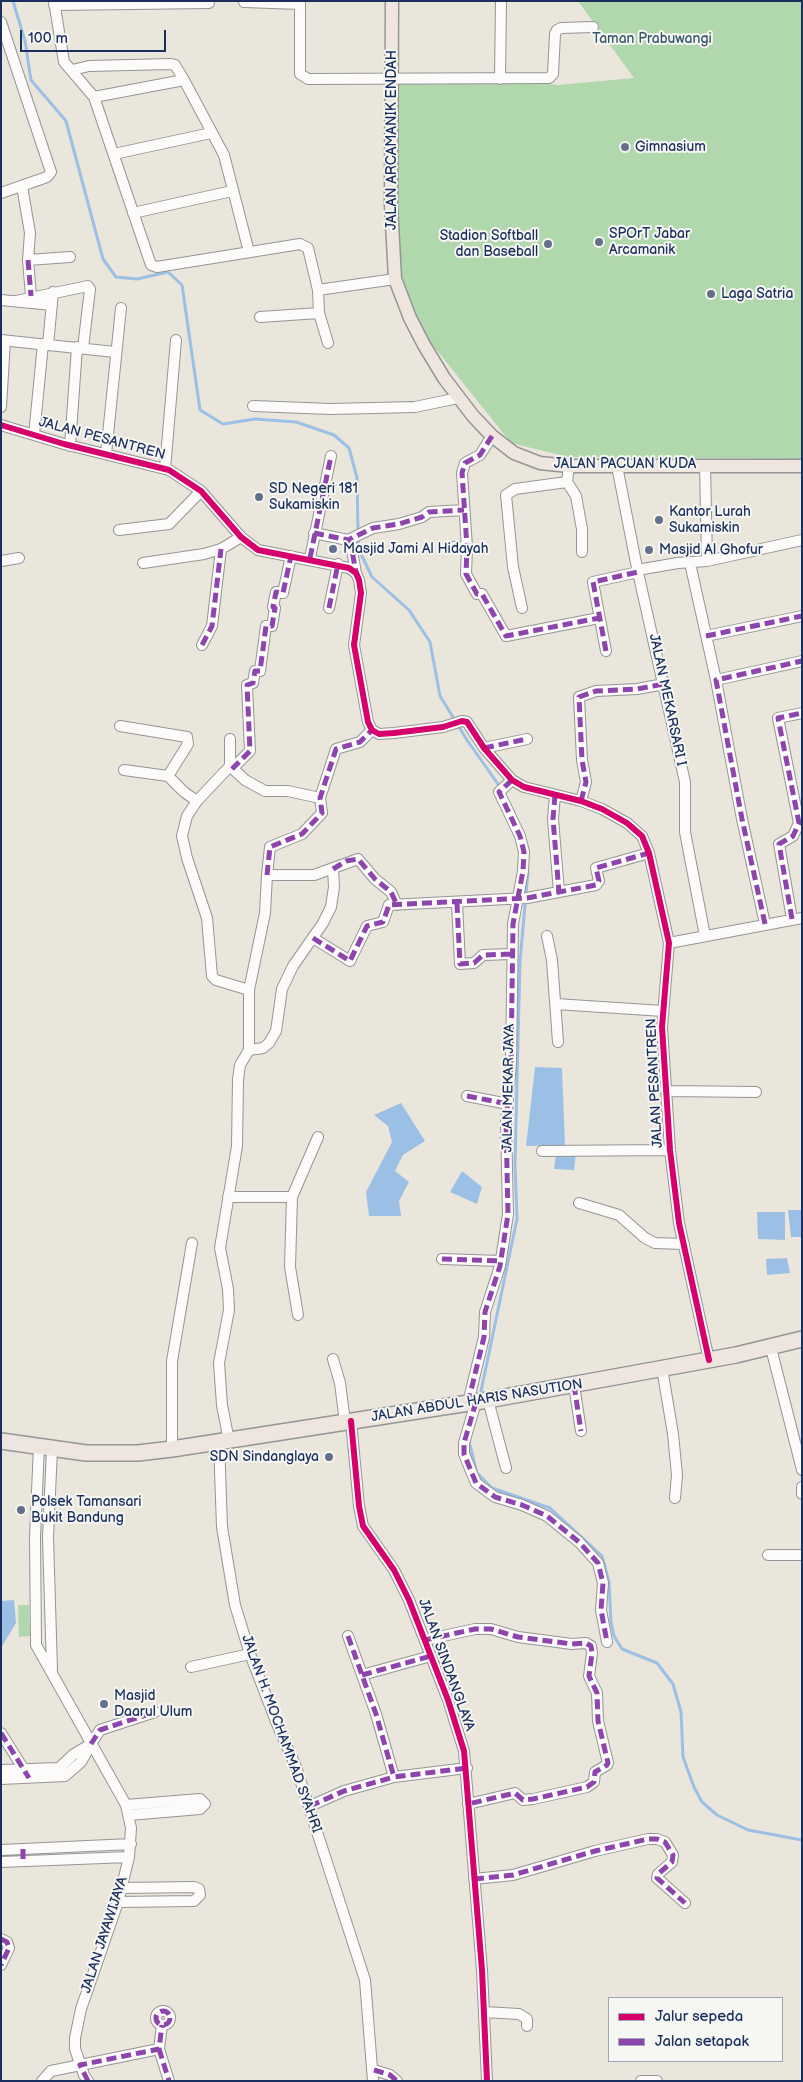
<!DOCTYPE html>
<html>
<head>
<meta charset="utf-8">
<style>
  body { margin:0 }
  #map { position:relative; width:803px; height:2082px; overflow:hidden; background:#ebe6db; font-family:"Balsamiq Sans",sans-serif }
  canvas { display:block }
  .frame { position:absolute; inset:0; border:2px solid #1b2f5e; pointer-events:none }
  .legend { position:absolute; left:608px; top:1997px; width:175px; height:65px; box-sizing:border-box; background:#f6f6f2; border:1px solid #9ea6b7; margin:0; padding:6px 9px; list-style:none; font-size:15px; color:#1b2f5e }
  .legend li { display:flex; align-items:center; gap:10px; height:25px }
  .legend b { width:25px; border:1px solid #9ea6b7 }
  .scale { position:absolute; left:20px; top:30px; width:146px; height:22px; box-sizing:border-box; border:2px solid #1b2f5e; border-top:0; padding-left:6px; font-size:15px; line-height:18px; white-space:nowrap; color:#1b2f5e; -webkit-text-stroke:4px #f6f6f2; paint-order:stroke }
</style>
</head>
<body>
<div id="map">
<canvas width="803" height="2082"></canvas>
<div class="frame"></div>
<ul class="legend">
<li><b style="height:6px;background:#d6006c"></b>Jalur sepeda</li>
<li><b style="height:6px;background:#8e44ad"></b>Jalan setapak</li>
</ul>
<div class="scale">100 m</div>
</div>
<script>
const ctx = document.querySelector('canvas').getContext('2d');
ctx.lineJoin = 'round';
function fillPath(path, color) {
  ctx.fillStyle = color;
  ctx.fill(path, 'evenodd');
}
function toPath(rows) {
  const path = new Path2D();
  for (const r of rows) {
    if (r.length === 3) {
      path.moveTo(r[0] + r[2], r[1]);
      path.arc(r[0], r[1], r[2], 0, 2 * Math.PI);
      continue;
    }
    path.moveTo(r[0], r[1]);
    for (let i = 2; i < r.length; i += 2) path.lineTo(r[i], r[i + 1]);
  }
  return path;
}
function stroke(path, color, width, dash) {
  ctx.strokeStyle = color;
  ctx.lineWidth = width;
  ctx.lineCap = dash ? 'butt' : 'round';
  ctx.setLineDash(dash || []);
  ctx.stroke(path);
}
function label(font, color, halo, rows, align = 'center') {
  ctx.font = font + ' "Balsamiq Sans",sans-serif';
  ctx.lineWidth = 4;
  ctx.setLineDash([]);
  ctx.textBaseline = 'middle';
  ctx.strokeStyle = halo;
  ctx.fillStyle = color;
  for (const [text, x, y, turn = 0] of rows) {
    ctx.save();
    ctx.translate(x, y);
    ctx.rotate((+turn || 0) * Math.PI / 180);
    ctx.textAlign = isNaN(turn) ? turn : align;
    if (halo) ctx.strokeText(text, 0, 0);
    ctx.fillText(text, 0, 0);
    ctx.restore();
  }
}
const green = toPath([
  [578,1,802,1,802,459,568,457,511,443,411,318,398,279,396,81,500,79,558,85,634,78],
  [18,1605,29,1605,30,1636,19,1637]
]);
const water = toPath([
  [535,1067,562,1068,565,1145,526,1146],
  [401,1103,425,1141,403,1155,395,1171,409,1182,399,1201,401,1216,369,1216,366,1192,392,1142,388,1126,374,1115],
  [576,1153,574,1170,554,1169,556,1154],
  [462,1171,482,1187,477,1204,450,1192],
  [788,1210,802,1210,802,1237,791,1237],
  [757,1212,785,1212,785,1240,758,1239],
  [787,1258,790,1273,767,1275,766,1259],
  [14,1600,16,1623,1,1648,1,1601]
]);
const stream = toPath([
  [13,1,25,41,31,80,66,121,103,259,116,277,137,279,168,272,182,285,200,410,223,424,255,419,296,422,334,435,349,448,357,478,358,532],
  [358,538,359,550,372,577,409,610,430,642,440,696,467,740,500,787],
  [480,1396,517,1219,515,1164,520,961,528,872],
  [469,1441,477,1473,492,1488,550,1508,602,1556,609,1582,611,1622,614,1636,622,1649,657,1663,673,1684,681,1712,683,1757,694,1787,702,1802,717,1815,748,1830,802,1840]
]);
const minor = toPath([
  [54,1,64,62,94,97,184,80,224,155,249,252],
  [300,1,300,74,308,79,549,78,553,74,555,34,557,30,561,28,593,27],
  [244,2,300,4],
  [54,5,209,3],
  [1,22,51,172,47,177,1,193],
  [72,70,89,66,170,64,175,65,184,80],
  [500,79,501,1],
  [94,97,151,265,157,267,300,244,308,248,318,290,395,279],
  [114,154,211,133],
  [22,186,30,233,28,260,31,296],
  [133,213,232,191],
  [28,260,70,257],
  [318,290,319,313,328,343],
  [1,300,52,305],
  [16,301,88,286,90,289,83,348],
  [260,317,319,313],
  [1,340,115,352],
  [48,345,53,292],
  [253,406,331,409,415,407,458,398],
  [1,407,5,341],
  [1,425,64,444,169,470,201,491,241,537,258,550,349,568,356,573,359,580,361,593,354,645,368,722,372,730,379,734,394,733,443,727,462,721,467,722,484,748,512,780,524,787,581,801,602,809,627,823,642,836,649,853,669,943,662,1027,670,1150,679,1223,709,1360],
  [34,435,43,344],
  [492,436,480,455,465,463,462,473,467,547,466,574,477,594,482,594,506,636,599,618],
  [70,446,77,347],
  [106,454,121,308],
  [705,465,707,561],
  [617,466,637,568,685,782,685,832,705,936],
  [165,469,176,340],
  [567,482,576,496,582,529,582,552],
  [119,530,169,524,201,491],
  [314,533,348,540,373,528,399,524,422,517,429,512,464,510],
  [350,539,356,573],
  [450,547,467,547],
  [310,558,331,456],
  [1,561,19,558],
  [143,563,204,554,221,549,241,537],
  [690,563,716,680,742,819,765,924],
  [637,570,678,563,707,561,802,540],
  [329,608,338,564],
  [522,608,513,567,506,495,515,489,567,482,569,466],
  [706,636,802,616],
  [202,645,212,626,221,549],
  [606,651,593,582,638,572],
  [716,680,802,661],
  [120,726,187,737,188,744,168,776],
  [230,739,230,766,245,780,265,791,288,791,320,798],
  [484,748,527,739],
  [230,766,197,801,187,816,182,836,187,858,207,918,212,976,216,980,249,990,249,1050],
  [232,769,250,751,247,685,253,683,255,671,260,671,266,626,272,626,275,608,273,607,276,592,283,593,291,556],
  [124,770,168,776,184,792,197,801],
  [555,795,553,819,559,892],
  [581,801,586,782,582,760,579,697,596,691,637,689,664,684],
  [267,875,270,847,302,834,322,813,320,798,336,749,360,742,372,730],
  [457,903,460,964,474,963,483,955,512,954],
  [792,919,779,844,793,836,799,823,778,718,802,713],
  [547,936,552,960,558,1042],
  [313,938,350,961,367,926,383,922,389,905,527,898,596,885,599,881,596,868,649,853],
  [669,943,802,918],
  [249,990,265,913,267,875,314,875,358,859,375,879,391,892,397,905],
  [556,1004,663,1011],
  [667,1091,756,1092],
  [467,1096,508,1104],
  [542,1151,670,1150],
  [228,1197,292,1197,318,1137],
  [292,1197,290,1267,298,1315],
  [579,1203,619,1215,645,1238,655,1243,684,1244],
  [442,1259,501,1261],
  [771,1348,802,1470],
  [333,1359,340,1383,345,1422],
  [662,1368,673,1434,677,1475,675,1498],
  [574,1385,581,1431],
  [488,1400,506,1468],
  [476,1402,464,1443,464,1454,476,1483,495,1497,522,1505,547,1516,579,1542,598,1563,603,1583,601,1610,607,1642],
  [468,1403,484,1337,485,1312,500,1266,508,1214,506,1123,511,1062,513,924,523,871,524,852,520,836,499,792,512,780],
  [351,1421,359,1506,363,1526,394,1570,409,1600,448,1700,464,1751,482,1970,487,2081],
  [229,1441,222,1405,219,1363,229,1310,228,1289,220,1248,237,1146,238,1080,240,1065,249,1050,263,1048,269,1043,276,1031,282,989,293,966,323,923,331,907,334,887,333,869],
  [219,1442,222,1527,235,1605,250,1654,277,1724,296,1767,365,1980,373,2081],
  [39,1446,35,1537,36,1645,126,1805,131,1828,129,1857,118,1902,81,2009,75,2038,75,2049,84,2075,88,2081],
  [172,1449,172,1361,192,1243],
  [802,1487,802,1494],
  [768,1555,802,1555],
  [348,1636,376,1714,394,1777,467,1768],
  [425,1640,475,1629,491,1629,518,1637,572,1644,586,1643,591,1646,592,1653,589,1676,597,1693,598,1721,608,1763,607,1765,595,1772,594,1782,587,1787,533,1799,523,1800,515,1793,468,1804],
  [191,1667,250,1654],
  [52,1670,48,1537,52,1449],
  [362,1675,431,1656],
  [1,1733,26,1773],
  [91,1744,100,1730,155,1712],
  [1,1770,59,1768,74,1754,91,1744,81,1762,65,1776,1,1779],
  [126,1805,200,1799,205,1804,200,1809,129,1815],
  [310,1806,344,1791,394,1777],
  [1,1850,131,1844],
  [1,1862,129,1857],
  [474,1879,513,1875,595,1851,648,1839,657,1839,665,1842,673,1855,672,1862,658,1874,657,1878,685,1903],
  [118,1902,194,1901,200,1895,199,1889,194,1887,122,1888],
  [1,1939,7,1942,9,1948,1,1965],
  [163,2018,7],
  [484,2012,519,2014,527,2019,527,2026],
  [159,2049,169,2081],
  [374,2070,390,2075,397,2081],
  [42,2081,51,2071,159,2049,162,2025],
  [641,2081,657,2081]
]);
const major = toPath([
  [392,1,391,205,395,279,410,318,424,345,444,378,473,416,492,436,514,453,540,463,569,466,802,466]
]);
const highway = toPath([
  [1,1441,86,1453,138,1453,172,1449,488,1400,736,1355,802,1339]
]);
const quiet = toPath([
  [28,260,31,296],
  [492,436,480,455,465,463,462,473,467,547,466,574,477,594,482,594,506,636,599,618],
  [314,533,348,540,373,528,399,524,422,517,429,512,464,510],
  [350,539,356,573],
  [450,547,467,547],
  [310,558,331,456],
  [329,608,338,564],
  [706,636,802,616],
  [202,645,212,626,221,549],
  [606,651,593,582,638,572],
  [484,748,527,739],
  [232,769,250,751,247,685,253,683,255,671,260,671,266,626,272,626,275,608,273,607,276,592,283,593,291,556],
  [555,795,553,819,559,892],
  [581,801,586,782,582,760,579,697,596,691,637,689,664,684],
  [333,869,346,861,358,859,375,879,391,892,397,905],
  [267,875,270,847,302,834,322,813,320,798,336,749,360,742,372,730],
  [457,903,460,964,474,963,483,955,512,954],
  [792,919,779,844,793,836,799,823,778,718,802,713],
  [765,924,742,819,716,680,802,661],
  [313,938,350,961,367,926,383,922,389,905,527,898,596,885,599,881,596,868,649,853],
  [467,1096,508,1104],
  [442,1259,501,1261],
  [574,1385,581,1431],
  [476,1402,464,1443,464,1454,476,1483,495,1497,522,1505,547,1516,579,1542,598,1563,603,1583,601,1610,607,1642],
  [468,1403,484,1337,485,1312,500,1266,508,1214,506,1123,511,1062,513,924,523,871,524,852,520,836,499,792,512,780],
  [348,1636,376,1714,394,1777,467,1768],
  [425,1640,475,1629,491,1629,518,1637,572,1644,586,1643,591,1646,592,1653,589,1676,597,1693,598,1721,608,1763,607,1765,595,1772,594,1782,587,1787,533,1799,523,1800,515,1793,468,1804],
  [362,1675,431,1656],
  [1,1733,29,1778],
  [91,1744,100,1730,155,1712],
  [310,1806,344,1791,394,1777],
  [23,1849,23,1861],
  [474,1879,513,1875,595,1851,648,1839,657,1839,665,1842,673,1855,672,1862,658,1874,657,1878,685,1903],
  [1,1939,7,1942,9,1948,1,1965],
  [163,2018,7],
  [159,2049,169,2081],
  [374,2070,390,2075,397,2081],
  [88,2081,80,2065,159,2049,162,2025]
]);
const cycleway = toPath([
  [1,425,64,444,169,470,201,491,241,537,258,550,349,568,356,573,359,580,361,593,354,645,368,722,372,730,379,734,394,733,443,727,462,721,467,722,484,748,512,780,524,787,581,801,602,809,627,823,642,836,649,853,669,943,662,1027,670,1150,679,1223,709,1360],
  [351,1421,359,1506,363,1526,394,1570,409,1600,448,1700,464,1751,482,1970,487,2081]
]);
const markers = [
  [625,147,5,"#646f8a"],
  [599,242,5,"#646f8a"],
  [548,244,5,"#646f8a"],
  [711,294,5,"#646f8a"],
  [259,497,5,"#646f8a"],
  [659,520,5,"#646f8a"],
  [333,549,5,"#646f8a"],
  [649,550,5,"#646f8a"],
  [329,1457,5,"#646f8a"],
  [21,1510,5,"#646f8a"],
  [104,1704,5,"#646f8a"]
];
const parkNames = [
  ["Taman Prabuwangi",652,39]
];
const streetNames = [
  ["JALAN ARCAMANIK ENDAH",392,140,-90],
  ["JALAN PESANTREN",102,439,15],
  ["JALAN PACUAN KUDA",625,464],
  ["JALAN MEKARSARI I",667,700,78],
  ["JALAN PESANTREN",655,1083,-93],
  ["JALAN MEKAR JAYA",509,1088,-89],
  ["JALAN ABDUL HARIS NASUTION",477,1401,-9],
  ["JALAN SINDANGLAYA",446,1665,70],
  ["JALAN H. MOCHAMMAD SYAHRI",281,1734,70],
  ["JALAN JAYAWIJAYA",105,1935,-72]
];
const poiNames = [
  ["Gimnasium",635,147],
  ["SPOrT Jabar",609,234],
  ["Arcamanik",609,250],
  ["Stadion Softball",538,236,"right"],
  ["dan Baseball",538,252,"right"],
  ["Laga Satria",721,294],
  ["SD Negeri 181",269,489],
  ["Sukamiskin",269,505],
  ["Kantor Lurah",669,512],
  ["Sukamiskin",669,528],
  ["Masjid Jami Al Hidayah",343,549],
  ["Masjid Al Ghofur",659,550],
  ["SDN Sindanglaya",319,1457,"right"],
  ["Polsek Tamansari",31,1502],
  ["Bukit Bandung",31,1518],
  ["Masjid",114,1696],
  ["Daarul Ulum",114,1712]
];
fillPath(green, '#b1d7ac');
fillPath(water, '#9cc0e5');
stroke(stream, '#9cc0e5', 3);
stroke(minor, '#949597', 12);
stroke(major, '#949597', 15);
stroke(highway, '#949597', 18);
stroke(minor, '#fcfbfa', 10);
stroke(major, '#eee6de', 12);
stroke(highway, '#eee6de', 15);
stroke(quiet, '#8e44ad', 5, [10, 5]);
stroke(cycleway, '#d6006c', 6);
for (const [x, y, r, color] of markers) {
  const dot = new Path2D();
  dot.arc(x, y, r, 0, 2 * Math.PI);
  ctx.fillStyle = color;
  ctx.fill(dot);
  stroke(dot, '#f6f6f2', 2);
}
label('14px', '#355668', '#f6f6f2', parkNames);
label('14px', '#1b2f5e', '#f6f6f2', streetNames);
label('14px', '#1b2f5e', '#f6f6f2', poiNames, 'left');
</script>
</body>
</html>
